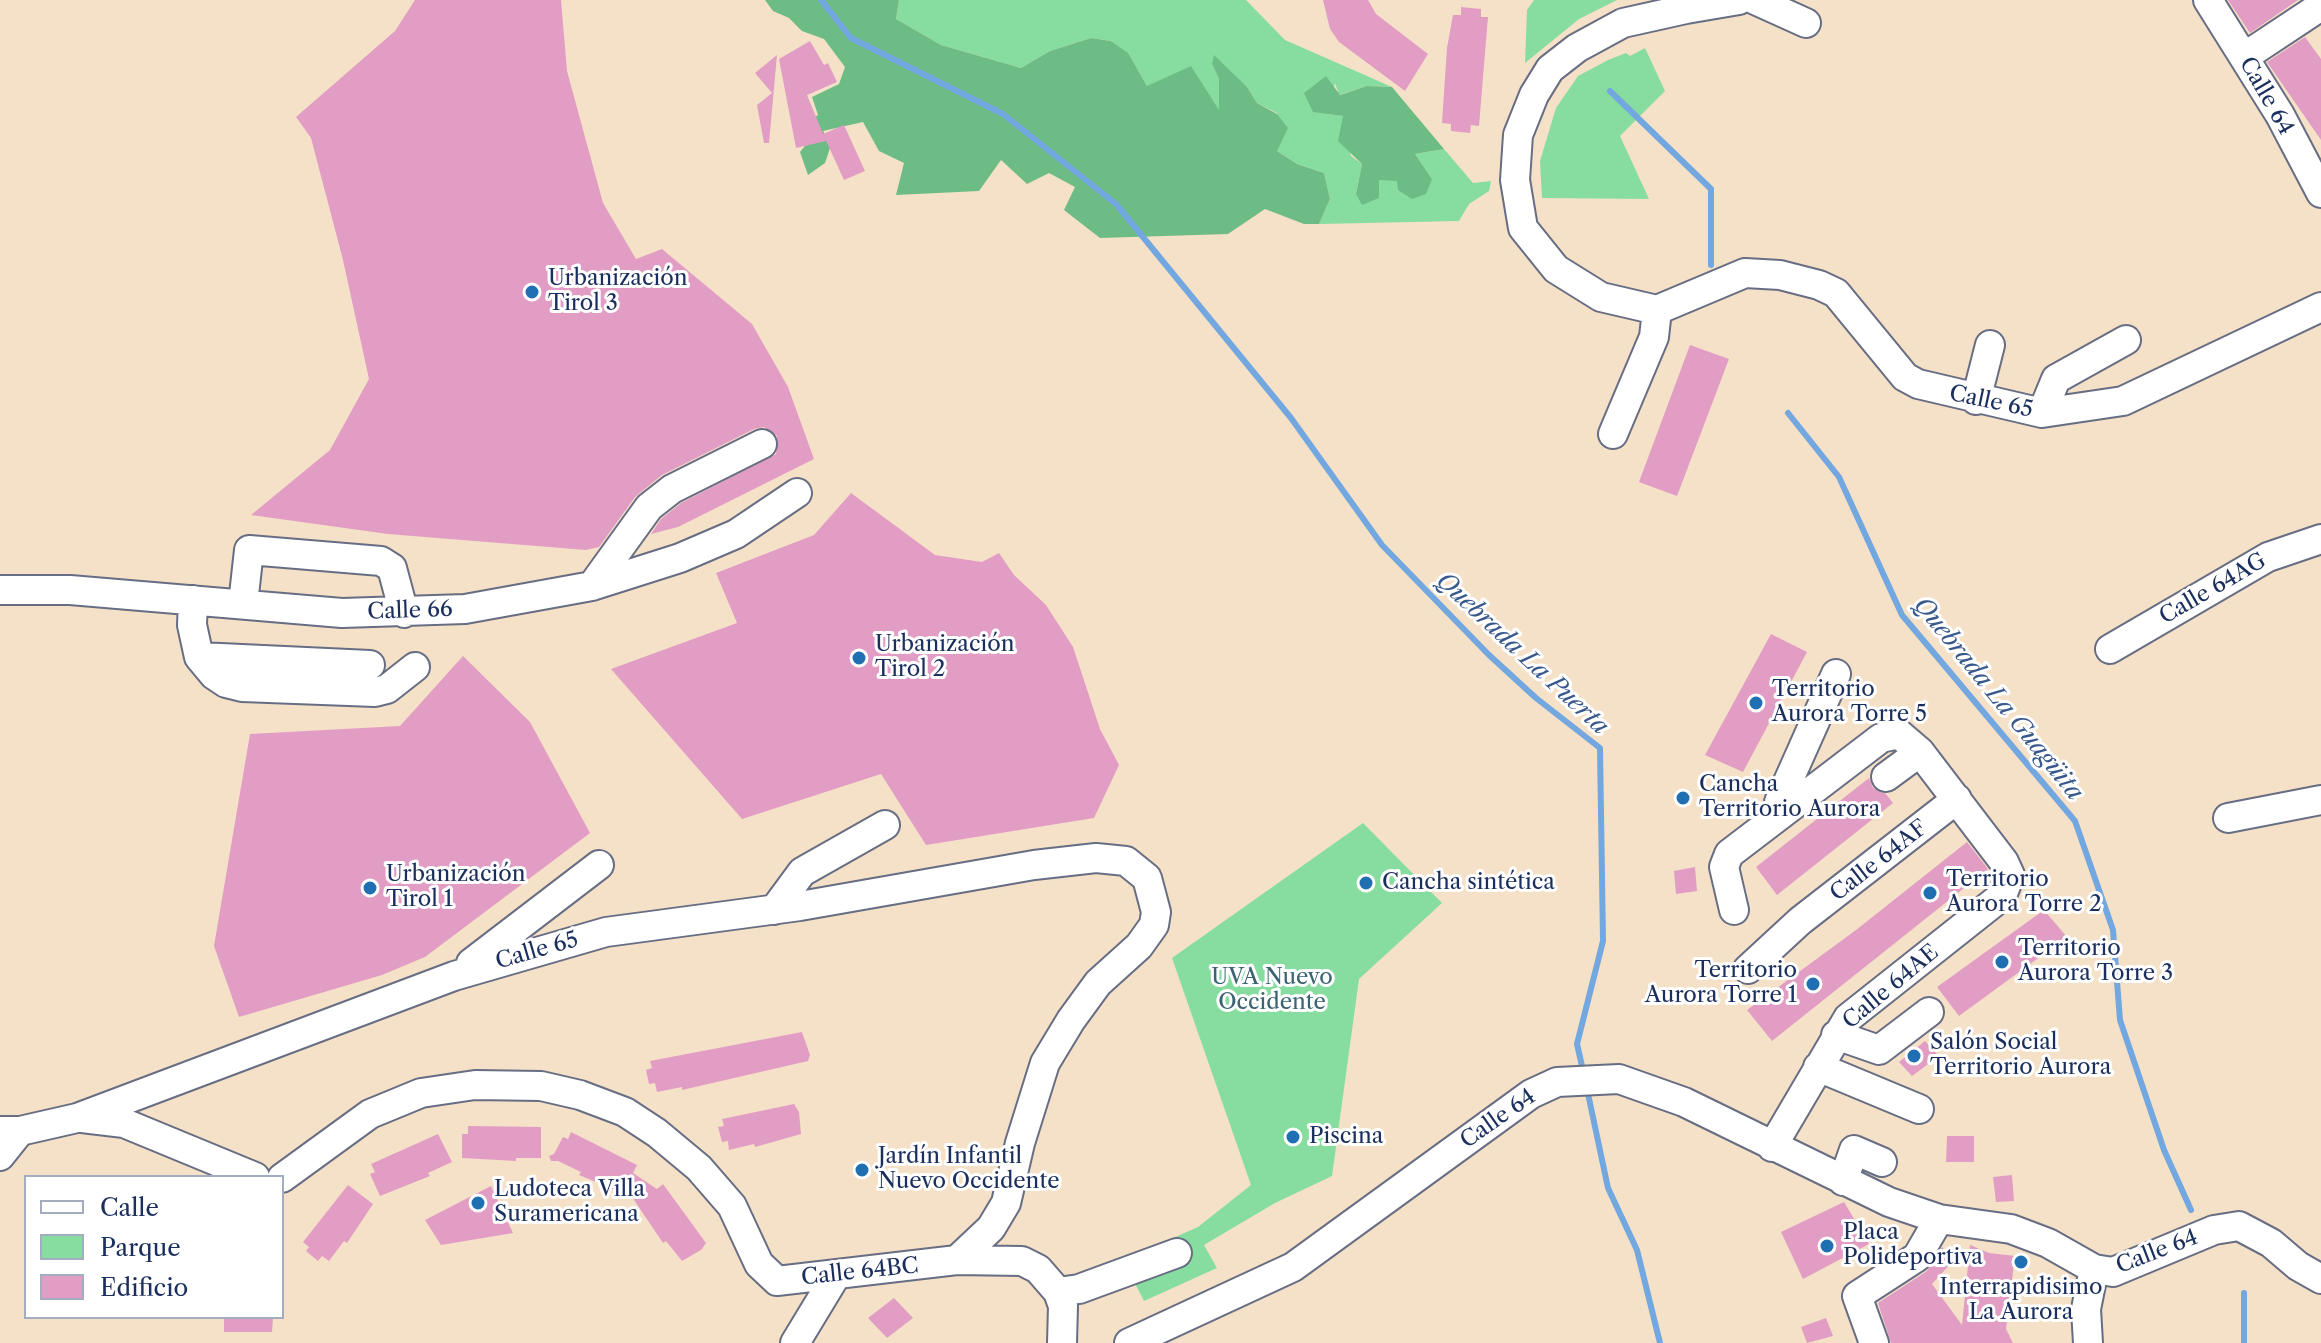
<!DOCTYPE html>
<html>
<head>
<meta charset="utf-8">
<style>
  body { margin:0 }
  #map { position:relative; width:2321px; height:1343px; overflow:hidden; background:#f5e1c7; font-family:"Libre Caslon Text",serif }
  canvas { display:block }
  .legend { position:absolute; left:24px; top:1175px; width:260px; height:144px; box-sizing:border-box; background:#fff; border:2px solid #a4acbf; margin:0; padding:10px 14px; list-style:none; font-size:24px; color:#1b2f5e }
  .legend li { display:flex; align-items:center; gap:16px; height:40px }
  .legend b { width:40px; border:2px solid #a4acbf }
</style>
</head>
<body>
<div id="map">
<canvas width="2321" height="1343"></canvas>
<ul class="legend">
<li><b style="height:10px;background:#fff"></b>Calle</li>
<li><b style="height:22px;background:#87dda0"></b>Parque</li>
<li><b style="height:22px;background:#e29dc5"></b>Edificio</li>
</ul>
</div>
<script>
const ctx = document.querySelector('canvas').getContext('2d');
ctx.lineJoin = 'round';
function fillPath(path, color) {
  ctx.fillStyle = color;
  ctx.fill(path, 'evenodd');
}
function toPath(rows) {
  const path = new Path2D();
  for (const r of rows) {
    path.moveTo(r[0], r[1]);
    for (let i = 2; i < r.length; i += 2) path.lineTo(r[i], r[i + 1]);
  }
  return path;
}
function stroke(path, color, width, dash) {
  ctx.strokeStyle = color;
  ctx.lineWidth = width;
  ctx.lineCap = dash ? 'butt' : 'round';
  ctx.setLineDash(dash || []);
  ctx.stroke(path);
}
function label(font, color, halo, rows, align = 'center') {
  ctx.font = font + ' "Libre Caslon Text",serif';
  ctx.lineWidth = 6;
  ctx.setLineDash([]);
  ctx.textBaseline = 'middle';
  ctx.strokeStyle = halo;
  ctx.fillStyle = color;
  for (const [text, x, y, turn = 0] of rows) {
    ctx.save();
    ctx.translate(x, y);
    ctx.rotate((+turn || 0) * Math.PI / 180);
    ctx.textAlign = isNaN(turn) ? turn : align;
    if (halo) ctx.strokeText(text, 0, 0);
    ctx.fillText(text, 0, 0);
    ctx.restore();
  }
}
const green = toPath([
  [899,0,1246,0,1285,40,1392,87,1367,86,1339,95,1335,83,1328,114,1344,116,1351,156,1362,164,1356,194,1378,179,1432,179,1415,154,1444,149,1473,183,1491,181,1489,191,1469,204,1459,221,1319,224,1330,199,1324,173,1297,164,1277,151,1277,113,1257,103,1247,87,1212,64,1219,79,1219,111,1213,104,1147,86,1128,54,1111,41,1091,38,1050,51,1021,68,941,45,896,19],
  [1534,0,1617,0,1579,19,1525,63,1527,10],
  [1645,48,1665,91,1620,136,1649,199,1542,198,1540,161,1556,108,1578,76,1608,60,1626,53,1630,56],
  [1363,823,1442,903,1359,979,1332,1176,1275,1203,1204,1245,1217,1268,1144,1301,1123,1260,1198,1227,1251,1185,1172,958]
]);
const forest = toPath([
  [765,0,899,0,896,19,941,45,1021,68,1050,51,1091,38,1111,41,1128,53,1147,86,1191,66,1219,110,1219,79,1212,64,1214,55,1247,87,1257,103,1277,114,1288,128,1277,151,1297,164,1324,173,1330,199,1319,224,1304,224,1265,209,1228,234,1100,238,1064,210,1075,187,1049,173,1027,184,1001,160,979,191,896,195,904,163,879,151,863,122,823,131,831,145,825,163,808,175,800,152,813,136,807,122,818,115,812,97,839,84,845,67,824,39,802,31,789,18,773,11],
  [1326,76,1340,95,1367,86,1392,87,1444,149,1415,154,1432,179,1426,194,1412,199,1398,190,1397,181,1379,180,1379,198,1362,205,1356,194,1362,164,1338,141,1343,116,1313,112,1304,93]
]);
const stream = toPath([
  [821,0,851,38,1003,114,1116,204,1291,418,1382,545,1489,655,1536,698,1600,748,1603,941,1577,1044,1584,1075],
  [1610,91,1711,189,1711,265],
  [1788,413,1839,477,1902,615,2075,821,2113,930,2120,1020,2164,1150,2191,1210],
  [1587,1089,1608,1188,1637,1250,1660,1343],
  [2244,1293,2244,1343]
]);
const building = toPath([
  [415,0,561,0,567,71,603,203,636,259,662,249,752,324,788,387,814,459,678,527,651,534,661,519,681,503,776,454,777,436,764,427,754,429,662,475,635,497,599,547,586,550,388,534,251,515,330,450,369,379,343,260,311,138,296,117,395,31],
  [1323,0,1368,0,1376,14,1428,54,1405,91,1339,42,1330,29],
  [2228,0,2298,0,2250,33],
  [1461,7,1481,9,1481,17,1488,17,1479,126,1471,125,1470,133,1451,131,1451,124,1442,123,1447,48,1453,15,1461,15],
  [2305,37,2321,59,2321,140,2267,62],
  [810,41,824,65,828,63,837,82,807,95,826,141,796,148,779,59],
  [777,55,769,143,764,143,757,105,772,93,755,73],
  [844,125,865,171,844,180,823,134],
  [1690,345,1729,359,1677,496,1639,482],
  [851,493,935,555,982,562,999,553,1014,575,1046,605,1073,647,1100,729,1119,765,1094,818,926,845,881,774,742,819,611,669,737,623,716,573,814,535],
  [1771,634,1807,652,1743,772,1705,755],
  [463,656,530,722,590,833,425,957,382,975,239,1017,214,946,250,734,400,726],
  [1869,778,1873,788,1886,794,1893,803,1777,895,1756,867],
  [1967,842,1988,869,1772,1041,1747,1010,1856,930],
  [1695,867,1697,891,1676,894,1674,871],
  [2044,910,2067,937,1959,1016,1937,987],
  [802,1032,810,1055,808,1061,682,1090,682,1087,657,1092,655,1083,649,1084,646,1070,652,1068,650,1061],
  [1925,1041,1939,1056,1912,1076,1899,1062],
  [794,1104,799,1112,801,1134,755,1147,754,1144,729,1150,728,1141,722,1142,718,1127,724,1126,722,1119],
  [468,1126,541,1127,541,1158,516,1158,516,1161,462,1158,462,1134,468,1134],
  [571,1132,637,1165,633,1173,657,1189,663,1184,706,1243,701,1250,682,1261,666,1241,663,1243,632,1197,579,1175,581,1172,558,1161,551,1161,549,1156,554,1154,563,1137,568,1139],
  [438,1134,452,1162,428,1173,430,1176,380,1196,370,1174,375,1172,371,1164],
  [1947,1136,1974,1136,1974,1162,1946,1162],
  [2012,1175,2014,1201,1996,1202,1993,1177],
  [348,1185,373,1204,347,1243,344,1241,329,1261,322,1256,318,1261,306,1251,309,1247,303,1242],
  [491,1186,513,1233,441,1245,425,1220],
  [1844,1202,1869,1244,1803,1279,1781,1232],
  [1970,1245,1989,1253,2015,1256,2006,1329,2013,1343,1891,1343,1878,1303,1927,1271,1942,1247,1954,1260,1932,1284,1962,1325],
  [894,1298,913,1318,887,1338,868,1318],
  [224,1317,273,1317,272,1332,224,1332],
  [1826,1318,1833,1336,1807,1343,1801,1327]
]);
const minor = toPath([
  [1675,0,1686,9,1739,0],
  [1755,0,1806,23],
  [2208,0,2280,115,2321,193],
  [1686,9,1623,23,1577,48,1550,69,1534,95,1518,135,1515,180,1523,228,1556,269,1601,297,1657,310,1745,273,1780,275,1819,285,1836,293,1905,377,1918,384,2042,413,2123,401,2321,307],
  [2244,57,2321,6],
  [1976,400,1990,345],
  [2042,413,2056,379,2126,340],
  [1613,434,1654,337,1657,310],
  [592,586,649,507,672,489,762,444],
  [0,590,70,590,342,613,465,609,592,586,680,558,736,534,797,493],
  [193,600,192,625,199,657,214,675,226,683,242,687,375,692,387,689,415,667],
  [243,604,249,550,381,561,392,568,404,613],
  [2110,649,2268,557,2321,539],
  [199,657,370,665],
  [1886,777,1920,752],
  [1780,814,1779,802,1836,674],
  [2228,818,2321,800],
  [774,910,802,872,885,825],
  [1734,910,1724,867,1729,854,1881,738,1899,734,1920,752,2004,862,2010,875,2002,896,1848,1018,1772,1147],
  [471,963,599,865],
  [1748,969,1800,921,1957,799],
  [1836,1035,1879,1050,1929,1012],
  [1818,1067,1919,1109],
  [82,1118,124,1123,255,1177],
  [0,1131,20,1131,77,1118,454,976,606,932,800,906,1034,865,1096,858,1126,861,1147,878,1156,912,1154,925,1139,946,1098,983,1071,1020,1045,1063,1020,1143,1006,1203,991,1228,957,1260],
  [0,1156,20,1131],
  [282,1178,370,1114,421,1093,475,1085,541,1086,580,1095,625,1112,657,1133,699,1168,732,1206,759,1264,777,1281,957,1260,1022,1261,1038,1269,1058,1292,1063,1306,1062,1343],
  [1843,1181,1854,1150,1882,1162],
  [1058,1292,1079,1289,1177,1253],
  [795,1343,835,1277],
  [1129,1343,1293,1267,1531,1094,1557,1082,1619,1079,1684,1102,1889,1202,1939,1219,2011,1229,2048,1243,2094,1269,2113,1272,2214,1230,2239,1226,2271,1243,2298,1266,2321,1279],
  [1874,1343,1857,1296,1917,1257,1939,1219],
  [2088,1343,2086,1309,2094,1269]
]);
const markers = [
  [532,292,8,"#1f6fb2"],
  [859,658,8,"#1f6fb2"],
  [1756,703,8,"#1f6fb2"],
  [1683,798,8,"#1f6fb2"],
  [1366,883,8,"#1f6fb2"],
  [370,888,8,"#1f6fb2"],
  [1930,893,8,"#1f6fb2"],
  [2002,962,8,"#1f6fb2"],
  [1813,984,8,"#1f6fb2"],
  [1914,1056,8,"#1f6fb2"],
  [1293,1137,8,"#1f6fb2"],
  [862,1170,8,"#1f6fb2"],
  [478,1203,8,"#1f6fb2"],
  [1827,1246,8,"#1f6fb2"],
  [2021,1262,8,"#1f6fb2"]
];
const streetNames = [
  ["Calle 64",2266,96,60],
  ["Calle 65",1991,402,12],
  ["Calle 64AG",2213,589,-30],
  ["Calle 66",410,611,-2],
  ["Calle 64AF",1879,861,-38],
  ["Calle 65",537,951,-16],
  ["Calle 64AE",1891,987,-40],
  ["Calle 64",1498,1119,-35],
  ["Calle 64",2157,1252,-21],
  ["Calle 64BC",860,1272,-6]
];
const poiNames = [
  ["Urbanización",548,279],
  ["Tirol 3",548,304],
  ["Urbanización",875,645],
  ["Tirol 2",875,670],
  ["Territorio",1772,690],
  ["Aurora Torre 5",1772,715],
  ["Cancha",1699,785],
  ["Territorio Aurora",1699,810],
  ["Urbanización",386,875],
  ["Tirol 1",386,900],
  ["Territorio",1946,880],
  ["Aurora Torre 2",1946,905],
  ["Cancha sintética",1382,883],
  ["Territorio",2018,949],
  ["Aurora Torre 3",2018,974],
  ["Territorio",1797,971,"right"],
  ["Aurora Torre 1",1797,996,"right"],
  ["Salón Social",1930,1043],
  ["Territorio Aurora",1930,1068],
  ["Piscina",1309,1137],
  ["Jardín Infantil",878,1157],
  ["Nuevo Occidente",878,1182],
  ["Ludoteca Villa",494,1190],
  ["Suramericana",494,1215],
  ["Placa",1843,1233],
  ["Polideportiva",1843,1258],
  ["Interrapidisimo",2021,1288,"center"],
  ["La Aurora",2021,1313,"center"]
];
const parkNames = [
  ["UVA Nuevo",1272,978],
  ["Occidente",1272,1003]
];
const waterNames = [
  ["Quebrada La Puerta",1522,654,43],
  ["Quebrada La Guagüita",1998,699,51]
];
fillPath(green, '#87dda0');
fillPath(forest, '#6dbc86');
stroke(stream, '#72a7e0', 6);
fillPath(building, '#e29dc5');
stroke(minor, '#676d83', 32);
stroke(minor, '#fff', 28);
for (const [x, y, r, color] of markers) {
  const dot = new Path2D();
  dot.arc(x, y, r, 0, 2 * Math.PI);
  ctx.fillStyle = color;
  ctx.fill(dot);
  stroke(dot, '#fff', 3);
}
label('22px', '#1b2f5e', '#fff', streetNames);
label('22px', '#1b2f5e', '#fff', poiNames, 'left');
label('22px', '#3b6372', '#fff', parkNames);
label('italic 24px', '#39598c', '#fff', waterNames);
</script>
</body>
</html>
